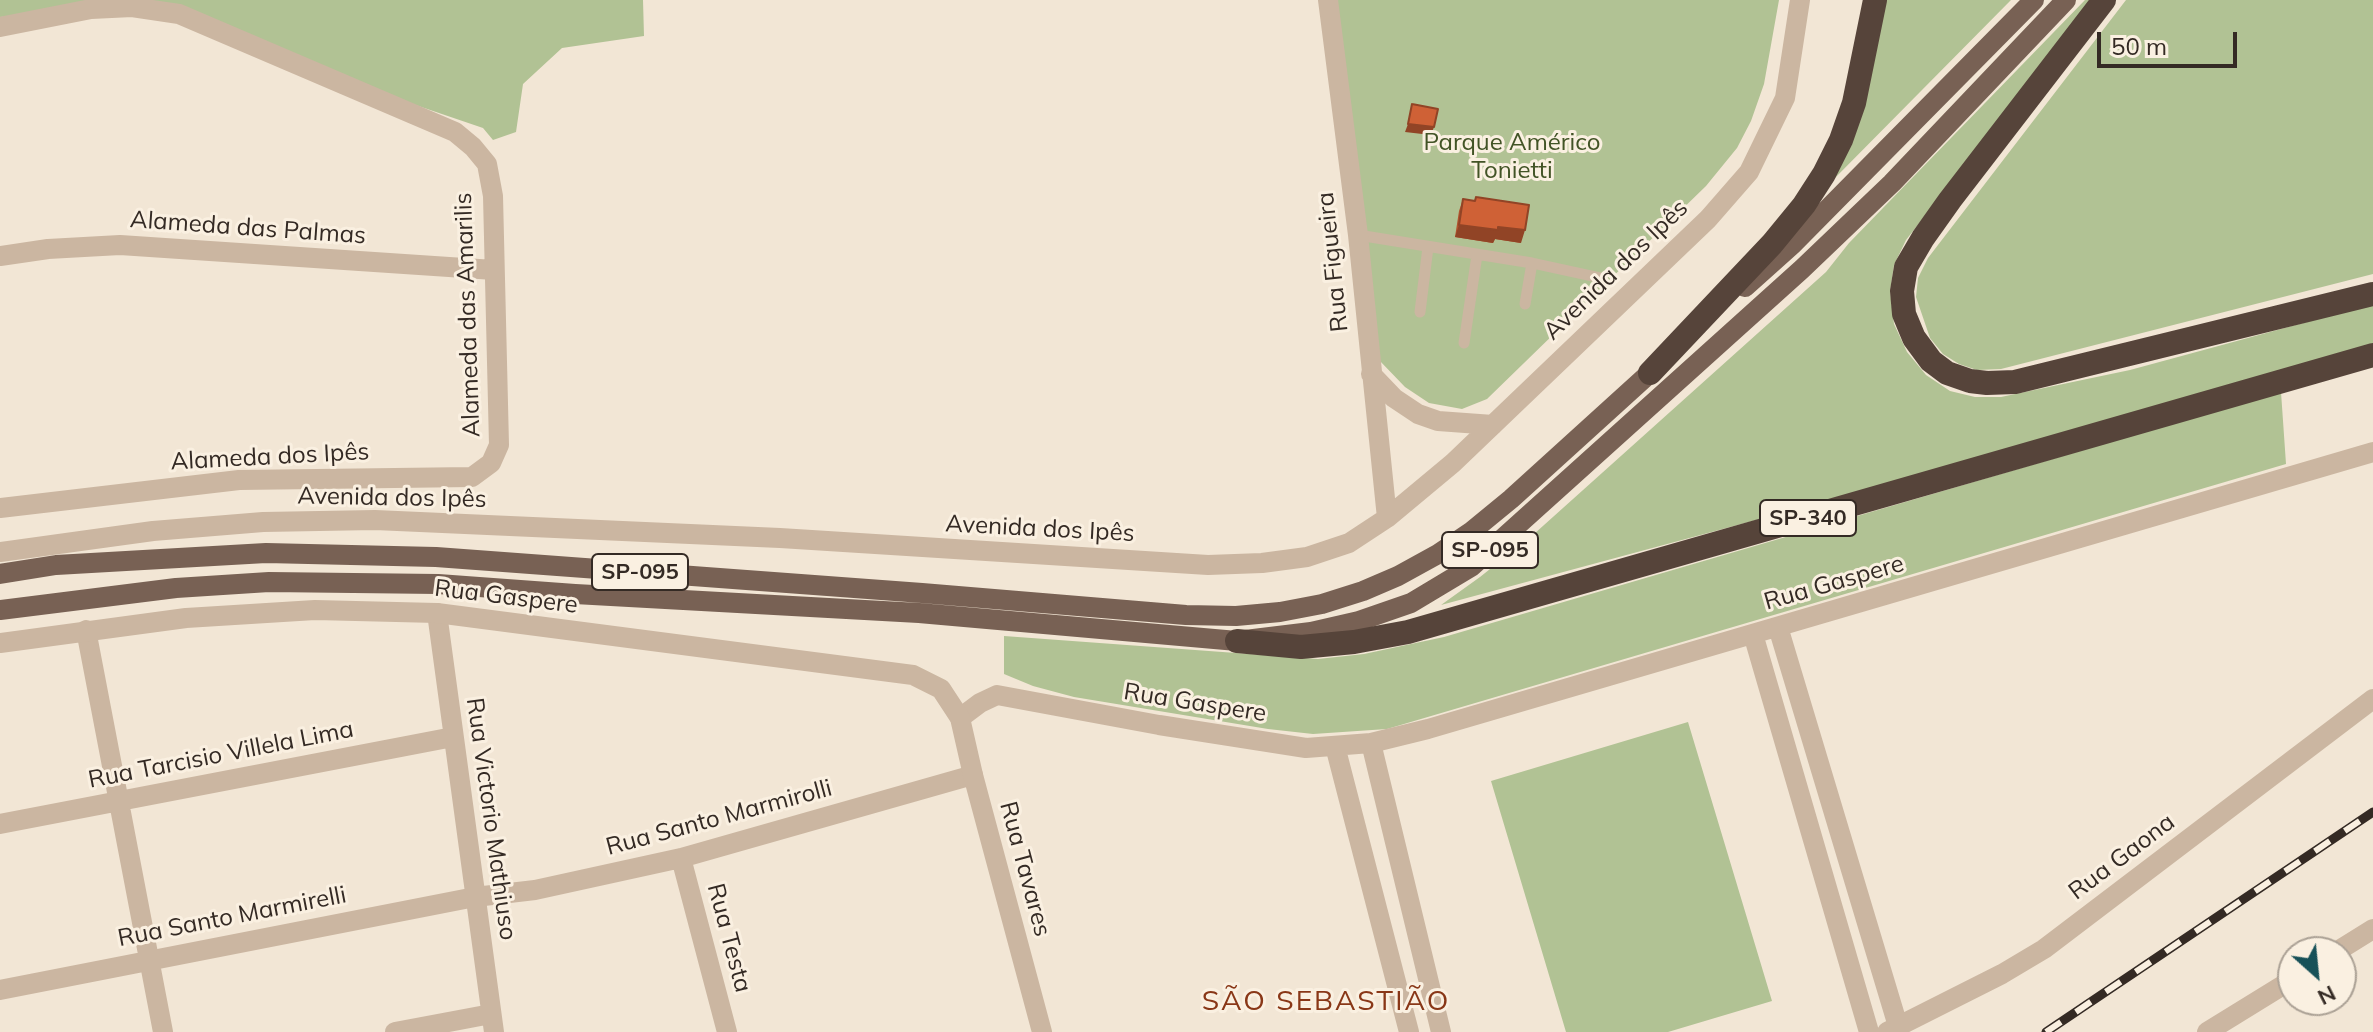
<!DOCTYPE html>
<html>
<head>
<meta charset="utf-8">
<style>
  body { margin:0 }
  #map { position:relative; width:2373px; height:1032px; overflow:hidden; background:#f2e6d5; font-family:Mulish,sans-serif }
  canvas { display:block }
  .north { position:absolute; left:2277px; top:936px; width:80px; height:80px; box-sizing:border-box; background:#faf0e1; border:2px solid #aba195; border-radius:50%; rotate:153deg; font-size:22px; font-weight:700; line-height:32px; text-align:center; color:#342a24 }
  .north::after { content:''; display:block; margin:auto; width:28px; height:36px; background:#175158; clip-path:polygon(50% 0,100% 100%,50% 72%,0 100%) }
  .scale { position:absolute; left:2097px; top:32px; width:140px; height:36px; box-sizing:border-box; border:4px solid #342a24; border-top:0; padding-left:10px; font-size:24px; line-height:28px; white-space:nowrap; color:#342a24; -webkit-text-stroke:6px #faf0e1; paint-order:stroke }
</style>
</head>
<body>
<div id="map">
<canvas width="2373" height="1032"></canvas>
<div class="north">N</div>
<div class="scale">50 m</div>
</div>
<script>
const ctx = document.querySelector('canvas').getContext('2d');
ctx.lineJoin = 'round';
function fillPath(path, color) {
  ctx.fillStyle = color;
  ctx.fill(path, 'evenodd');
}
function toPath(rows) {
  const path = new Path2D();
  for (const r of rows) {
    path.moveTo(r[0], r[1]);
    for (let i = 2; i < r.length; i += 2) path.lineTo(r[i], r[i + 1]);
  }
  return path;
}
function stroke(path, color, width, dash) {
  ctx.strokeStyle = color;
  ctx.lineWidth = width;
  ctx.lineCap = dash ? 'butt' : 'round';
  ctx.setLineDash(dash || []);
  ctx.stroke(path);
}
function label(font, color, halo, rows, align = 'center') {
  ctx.font = font + ' Mulish,sans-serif';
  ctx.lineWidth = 6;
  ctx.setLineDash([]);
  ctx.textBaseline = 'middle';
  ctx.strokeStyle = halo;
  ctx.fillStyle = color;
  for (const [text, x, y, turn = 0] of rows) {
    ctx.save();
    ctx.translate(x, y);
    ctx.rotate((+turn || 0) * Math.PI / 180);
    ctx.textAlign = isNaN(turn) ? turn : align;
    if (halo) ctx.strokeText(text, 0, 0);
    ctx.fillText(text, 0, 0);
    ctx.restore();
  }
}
const green = toPath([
  [0,0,643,0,644,36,562,48,523,84,516,132,493,140,483,128,389,96,182,7,0,17],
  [1334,0,1779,0,1764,84,1751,121,1737,148,1706,186,1487,399,1462,409,1429,403,1405,387,1379,360],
  [1885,0,2011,0,1831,182],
  [2085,0,2093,0,1906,240,1894,265,1890,291,1894,324,1907,352,1926,375,1950,391,1975,397,2001,397,2130,370,2373,304,2373,344,1923,475,1441,605,1480,577,1534,534,1826,272,1849,243],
  [2126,0,2373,0,2373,274,2001,369,1977,370,1959,364,1943,354,1930,338,1916,297,1918,278,1928,258],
  [2281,392,2286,464,1387,729,1313,734,1268,729,1074,697,1033,686,1004,674,1004,636,1318,659,1364,654,1444,637],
  [1688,722,1772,1001,1668,1032,1566,1032,1491,781]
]);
const service = toPath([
  [1358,235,1532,263,1525,304],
  [1532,263,1601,278],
  [1420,312,1428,247],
  [1464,343,1477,255]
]);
const minor = toPath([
  [1328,0,1358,235,1387,518],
  [0,27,91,9,132,7,179,14,455,132,473,147,487,164,493,196,499,445,491,463,472,477,239,480,0,508],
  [0,256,48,249,120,245,494,270],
  [1371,374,1394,398,1418,414,1438,421,1493,425],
  [0,552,153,531,263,522,375,520,780,538,1208,565,1262,563,1307,557,1349,543,1387,518,1453,463,1708,219,1749,172,1785,98,1800,0],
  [437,613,494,1032],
  [1778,627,1898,1026],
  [86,630,163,1032],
  [1753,634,1869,1032],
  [960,718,980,703,997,695,1159,725,1306,748,1371,743,1428,729,2373,452],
  [1371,743,1441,1032],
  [1335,746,1409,1032],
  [0,824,453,737],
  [681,858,727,1032],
  [2336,952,2373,929],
  [0,990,475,897,535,890,681,858,973,775],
  [395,1032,491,1014],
  [1887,1032,2002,974,2044,949,2373,699],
  [2207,1032,2293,979]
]);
const tertiary = toPath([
  [0,643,186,618,315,610,437,613,913,675,941,689,960,718,973,775,1042,1032]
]);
const primary = toPath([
  [1745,287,1793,244,2034,0],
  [0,574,56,565,266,553,436,557,922,593,1186,615,1236,616,1280,612,1322,604,1363,591,1398,576,1438,554,1472,531,1511,499,1662,362],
  [0,610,176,588,269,582,438,584,575,594,919,613,1237,641,1311,632,1359,621,1411,603,1471,567,1802,269,1892,183,2066,0]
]);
const motorway = toPath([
  [2104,0,1950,200,1923,238,1906,267,1902,291,1904,314,1914,338,1931,361,1947,373,1970,381,1987,383,2015,382,2373,294],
  [1650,373,1772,244,1804,205,1824,174,1841,140,1854,103,1875,0],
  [1237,641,1301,647,1354,642,1408,632,2373,355]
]);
const rail = toPath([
  [2046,1032,2373,812]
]);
const wall = toPath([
  [1476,197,1521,243,1495,239,1493,243,1455,237,1459,211,1463,199,1475,201]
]);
const shadedWall = toPath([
  [1408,124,1434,127,1431,135,1405,132],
  [1459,225,1498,227,1525,230,1521,243,1495,239,1493,243,1455,237]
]);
const building = toPath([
  [1412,104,1438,109,1434,127,1408,124,1412,104],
  [1476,197,1529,205,1525,230,1498,227,1498,230,1459,225,1463,199,1475,201,1476,197]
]);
const shields = [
  [1808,518,96],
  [1490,550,96],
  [640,572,96]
];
const shieldNames = [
  ["SP-340",1808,518],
  ["SP-095",1490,550],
  ["SP-095",640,572]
];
const parkNames = [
  ["Parque Américo",1512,143],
  ["Tonietti",1512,171]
];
const streetNames = [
  ["Alameda das Palmas",248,228,4],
  ["Rua Figueira",1333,262,-96],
  ["Avenida dos Ipês",1616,270,-44],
  ["Alameda das Amarilis",468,315,-92],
  ["Alameda dos Ipês",270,457,-3],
  ["Avenida dos Ipês",392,498,1],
  ["Avenida dos Ipês",1040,529,3],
  ["Rua Gaspere",1834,583,-16],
  ["Rua Gaspere",506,597,7],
  ["Rua Gaspere",1195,703,9],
  ["Rua Tarcisio Villela Lima",221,755,-11],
  ["Rua Santo Marmirolli",719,818,-15],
  ["Rua Victorio Mathiuso",491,819,82],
  ["Rua Gaona",2122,857,-37],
  ["Rua Tavares",1025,869,75],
  ["Rua Santo Marmirelli",232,917,-11],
  ["Rua Testa",729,938,75]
];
const quarterNames = [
  ["SÃO SEBASTIÃO",1326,1002]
];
fillPath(green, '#b1c294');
stroke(service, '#cbb6a1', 11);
stroke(minor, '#cbb6a1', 20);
stroke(tertiary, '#cbb6a1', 20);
stroke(primary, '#786154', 20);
stroke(motorway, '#56443a', 24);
stroke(rail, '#342a24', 9);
stroke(rail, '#faf0e1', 6, [18]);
fillPath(wall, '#b2532e');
fillPath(shadedWall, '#914426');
fillPath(building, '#cf6136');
stroke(building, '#914426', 2);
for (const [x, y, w] of shields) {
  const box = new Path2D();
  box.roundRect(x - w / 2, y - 18, w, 36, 6);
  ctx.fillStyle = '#faf0e1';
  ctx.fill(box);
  stroke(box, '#342a24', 2);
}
label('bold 22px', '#342a24', null, shieldNames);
label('24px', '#425426', '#faf0e1', parkNames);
label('24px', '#342a24', '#faf0e1', streetNames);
ctx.letterSpacing = '2px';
label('28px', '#893717', '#faf0e1', quarterNames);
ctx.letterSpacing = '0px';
</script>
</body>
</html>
